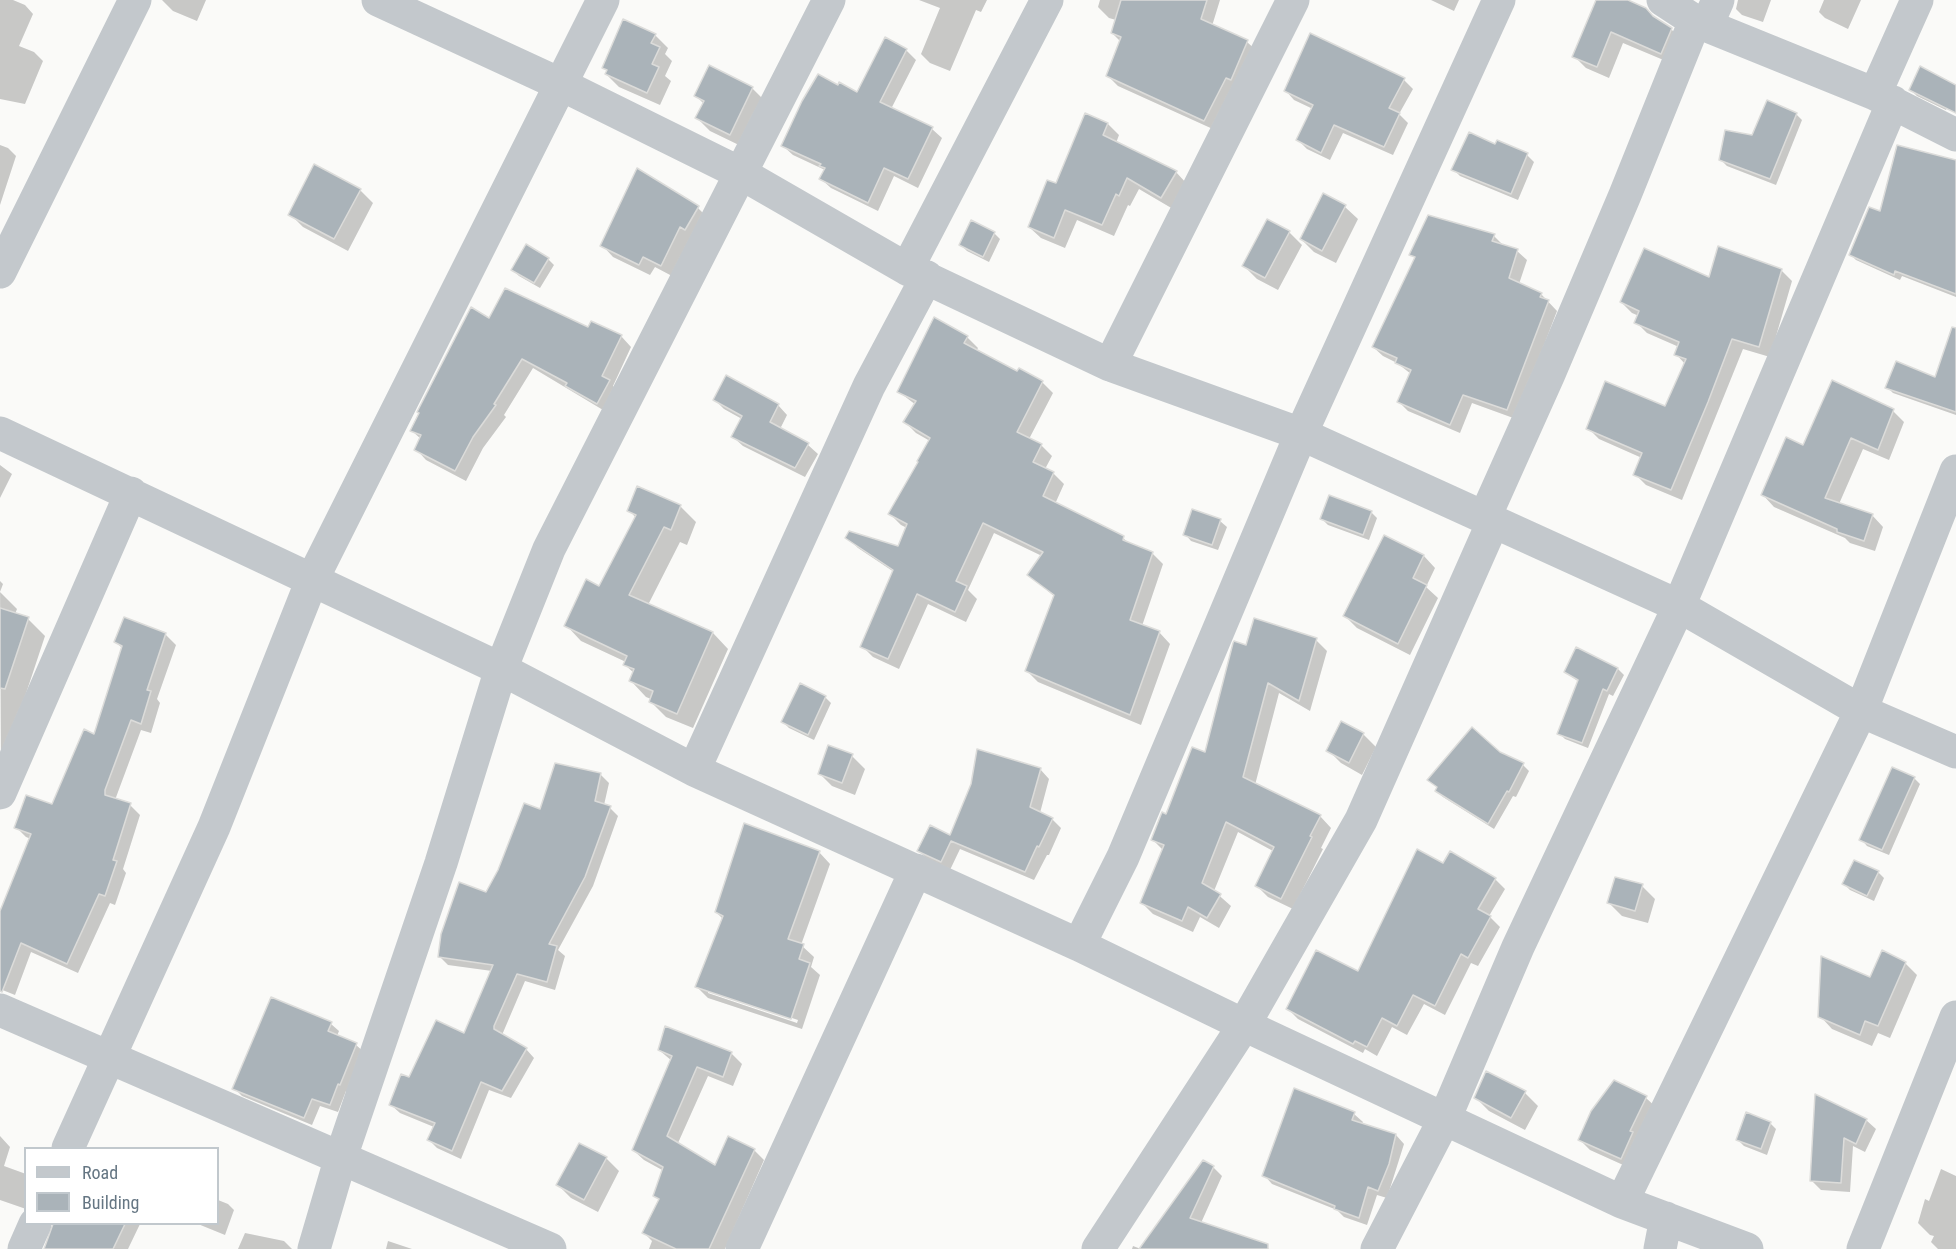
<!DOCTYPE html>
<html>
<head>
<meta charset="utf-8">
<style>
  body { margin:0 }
  #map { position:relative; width:1956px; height:1249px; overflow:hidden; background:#fafaf8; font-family:"Roboto Condensed",sans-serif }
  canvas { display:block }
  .legend { position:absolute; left:24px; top:1147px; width:195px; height:78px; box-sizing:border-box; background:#fff; border:2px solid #c1c8cd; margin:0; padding:8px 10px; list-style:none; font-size:18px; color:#657683 }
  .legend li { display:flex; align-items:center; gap:12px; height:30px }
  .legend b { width:30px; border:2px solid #c1c8cd }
</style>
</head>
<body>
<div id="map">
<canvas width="1956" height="1249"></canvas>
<ul class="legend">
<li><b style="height:8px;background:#c3c8cc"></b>Road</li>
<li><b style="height:16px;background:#aab3b9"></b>Building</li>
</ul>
</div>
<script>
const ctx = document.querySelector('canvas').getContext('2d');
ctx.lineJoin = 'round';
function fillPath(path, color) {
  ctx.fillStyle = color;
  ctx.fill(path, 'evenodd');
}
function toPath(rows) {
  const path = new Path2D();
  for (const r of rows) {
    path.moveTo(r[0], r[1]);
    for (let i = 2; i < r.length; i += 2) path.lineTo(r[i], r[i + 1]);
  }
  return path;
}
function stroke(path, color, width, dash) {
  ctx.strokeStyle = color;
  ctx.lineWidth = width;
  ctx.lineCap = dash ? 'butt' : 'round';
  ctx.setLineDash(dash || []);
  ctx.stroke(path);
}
const shadow = toPath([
  [0,0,13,0,25,5,33,14,19,46,34,52,43,61,25,104,0,99],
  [162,0,206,0,197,21,173,11],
  [919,0,987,0,981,12,976,10,950,71,930,63,921,54,940,8],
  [1100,0,1220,0,1212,26,1247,42,1258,52,1215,130,1118,86,1107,75,1120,41,1112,33,1116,20,1109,18,1098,7],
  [1431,0,1459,0,1454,11],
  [1598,0,1624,0,1671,29,1683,41,1673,64,1623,43,1609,78,1586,68,1574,56],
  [1738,0,1771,0,1763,22,1742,15,1736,9],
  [1824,0,1861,0,1848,29,1825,18,1819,12],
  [655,35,668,48,665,54,672,61,665,76,671,81,660,105,619,87,606,74,607,71,604,67],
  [1311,35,1404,80,1413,89,1399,114,1408,123,1393,155,1343,133,1330,160,1307,149,1298,140,1313,109,1294,100,1286,91],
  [886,39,906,50,916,60,891,109,932,129,942,138,918,188,894,176,878,211,831,188,821,179,825,170,793,155,783,146,838,87,858,94],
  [752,88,765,101,743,147,710,131,697,118,704,104,696,96],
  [1956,89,1946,110,1917,96,1911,90],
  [1796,114,1802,120,1776,185,1727,166,1721,160,1753,137],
  [1108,124,1119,135,1116,143,1176,172,1187,184,1173,209,1139,189,1130,206,1128,205,1114,236,1077,220,1065,248,1041,238,1029,227,1056,185],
  [1498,142,1527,155,1534,162,1518,200,1460,176,1453,169,1496,146],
  [0,145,8,148,16,156,0,205],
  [1956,165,1956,297,1902,276,1900,280,1856,260,1850,254,1881,213],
  [638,171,698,208,709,219,672,276,655,267,650,275,613,257,602,245],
  [360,190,373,203,348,251,303,227,290,214],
  [1324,195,1345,207,1358,219,1336,263,1314,252,1301,239],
  [1268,221,1289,232,1302,245,1278,290,1257,279,1244,266],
  [994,233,1000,239,989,262,967,251,961,245],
  [1494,236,1503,245,1517,251,1527,260,1519,284,1541,294,1557,311,1516,419,1472,403,1460,433,1408,411,1399,402,1411,374,1397,363,1383,356,1373,347,1416,258,1411,254],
  [548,259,554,265,540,288,519,276,513,270],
  [1781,270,1792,281,1770,357,1743,349,1682,500,1646,485,1635,474,1642,458,1599,439,1588,428,1666,408,1685,364,1676,354,1679,347,1647,333,1636,322,1639,316,1632,313,1621,302,1710,279],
  [489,320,589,329,621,336,631,347,613,386,619,392,608,413,533,368,504,415,506,417,483,448,466,481,426,460,416,449,421,439,412,431],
  [967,337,978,348,976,351,1018,373,1042,382,1053,393,1029,439,1041,445,1052,456,1045,469,1053,473,1064,484,1055,504,1123,538,1130,544,1152,553,1163,564,1142,626,1159,632,1170,644,1141,725,1038,682,1027,671,1055,597,1029,575,1042,556,994,533,968,590,977,599,966,622,928,604,899,669,873,657,862,646,894,572,858,548,847,537,899,548,907,528,901,525,890,514,930,441,916,433,905,422,916,405,899,392],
  [1935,379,1956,381,1956,415,1893,393,1887,387],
  [715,400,778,405,787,415,780,429,808,445,818,454,805,477,743,446,733,437,742,419,724,409],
  [1893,411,1904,422,1889,460,1863,449,1839,504,1872,515,1883,527,1875,551,1850,543,1845,538,1774,507,1763,495],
  [0,465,12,474,0,498],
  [638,488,681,507,696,522,687,545,680,542,648,605,713,633,728,649,693,728,666,717,650,701,651,699,646,697,631,681,634,673,625,665,626,662,581,641,566,625,600,588,636,518,629,510],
  [1193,511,1220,521,1227,527,1218,550,1191,541,1185,534],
  [1371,512,1377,518,1369,540,1328,525,1322,519],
  [1385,537,1424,556,1435,568,1426,587,1438,598,1410,655,1357,628,1345,616],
  [0,581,3,584,0,592,17,609,15,614,28,619,45,636,1,769],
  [125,619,166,635,176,645,157,699,160,703,151,733,141,730,115,800,130,805,140,815,123,869,126,873,115,905,110,903,78,973,31,952,15,995,0,989,0,915,31,839,26,837,16,827,53,806,95,736,123,649,116,642],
  [1316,640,1327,651,1310,711,1279,693,1255,785,1320,816,1331,828,1321,848,1323,849,1293,909,1268,897,1257,886,1273,851,1238,832,1214,891,1231,906,1219,928,1200,917,1193,932,1153,914,1142,903,1163,850,1152,839,1206,754,1247,647],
  [1576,649,1618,669,1624,675,1613,696,1609,694,1588,748,1565,739,1559,733,1579,682,1565,672],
  [825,697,831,703,814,740,789,728,783,722],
  [1363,734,1376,747,1362,775,1341,763,1328,750],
  [1499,753,1523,765,1529,771,1516,797,1513,796,1494,829,1443,797,1437,791,1438,788,1429,780],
  [852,756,865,769,855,795,832,786,819,773],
  [1040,769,1049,779,1040,813,1052,819,1061,828,1049,855,1047,855,1034,880,960,849,950,870,928,860,919,851,951,837],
  [600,774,609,783,604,805,610,808,618,816,593,886,558,950,565,956,555,990,525,981,502,1035,526,1049,534,1058,511,1098,489,1090,461,1159,437,1148,429,1140,434,1127,400,1113,391,1105,410,1079,465,1035,492,971,448,965,440,957,486,894,541,811],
  [1914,778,1920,784,1889,855,1867,846,1861,839],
  [819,852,830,864,801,945,814,957,811,967,820,975,802,1029,708,998,697,987,723,919,716,912],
  [708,990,798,1020,797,1023,708,993],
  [1444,865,1495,879,1505,889,1489,916,1500,927,1478,966,1471,963,1445,1015,1424,1004,1407,1035,1392,1027,1377,1056,1365,1049,1363,1053,1298,1019,1288,1009,1359,973],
  [1878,872,1884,878,1874,901,1850,890,1844,884],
  [1642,886,1655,899,1648,923,1622,916,1609,903],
  [1905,963,1917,975,1890,1038,1878,1033,1872,1046,1832,1029,1820,1016,1870,979],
  [331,1024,339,1031,337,1036,356,1045,364,1052,348,1092,346,1091,338,1112,320,1106,312,1125,242,1096,234,1088],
  [659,1050,731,1053,742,1064,733,1086,708,1076,678,1143,715,1167,754,1150,764,1160,725,1249,649,1249,652,1241,644,1233,660,1201,654,1195,664,1171,644,1160,633,1150,672,1061],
  [1525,1093,1538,1106,1525,1130,1489,1111,1476,1098],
  [1816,1097,1866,1120,1876,1129,1865,1152,1853,1146,1850,1192,1821,1190,1812,1181],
  [1646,1098,1657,1108,1632,1169,1590,1150,1580,1140],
  [1354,1114,1363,1122,1362,1124,1396,1135,1404,1144,1387,1198,1377,1195,1367,1225,1344,1217,1337,1210,1272,1184,1264,1175],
  [1770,1123,1776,1129,1767,1155,1744,1146,1738,1140],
  [0,1136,10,1147,4,1166,26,1174,26,1209,0,1200],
  [606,1158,619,1171,598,1212,571,1198,558,1185],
  [1213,1167,1222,1176,1201,1223,1255,1249,1132,1249,1133,1246,1141,1249],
  [1941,1169,1956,1176,1956,1249,1938,1249,1931,1242,1934,1236,1930,1235,1918,1223,1925,1199,1929,1201],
  [218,1200,228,1204,234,1210,225,1235,198,1224,218,1224],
  [55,1224,140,1224,128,1249,46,1249],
  [245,1233,284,1241,292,1249,238,1249],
  [388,1241,412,1249,386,1249]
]);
const building = toPath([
  [1121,0,1207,0,1201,19,1248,40,1231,80,1226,78,1204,121,1106,76,1121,37,1111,33,1121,0],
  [1596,0,1628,0,1646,8,1653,16,1672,28,1661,54,1611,32,1597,67,1572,57,1596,0],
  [623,19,656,34,651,43,660,47,652,64,659,67,647,93,605,74,607,70,602,68,623,19],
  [1310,33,1405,78,1389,108,1400,113,1384,147,1334,125,1321,153,1296,140,1313,105,1284,91,1310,33],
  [885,37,907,49,880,102,933,127,908,179,884,168,868,203,819,179,825,168,819,166,821,164,781,146,802,101,818,74,838,85,839,82,857,92,885,37],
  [709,65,753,87,730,135,695,118,704,101,694,96,709,65],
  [1920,66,1956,85,1956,113,1909,90,1920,66],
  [1767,100,1797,113,1770,179,1719,160,1725,130,1752,135,1767,100],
  [1085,113,1108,123,1103,135,1177,171,1161,198,1127,178,1119,196,1116,194,1102,225,1065,210,1054,238,1028,227,1047,180,1056,183,1085,113],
  [1469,132,1495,144,1497,140,1528,153,1511,194,1451,170,1469,132],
  [1897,145,1956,160,1956,294,1895,271,1894,275,1849,255,1869,207,1880,211,1897,145],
  [314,164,361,189,334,239,288,215,314,164],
  [637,168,699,206,685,230,680,227,661,266,643,257,639,265,600,246,637,168],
  [1323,193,1346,205,1322,251,1300,239,1323,193],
  [1428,215,1495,234,1492,241,1518,249,1509,278,1542,293,1540,297,1549,300,1507,410,1463,395,1450,425,1397,402,1411,370,1395,363,1397,358,1372,347,1415,257,1409,255,1428,215],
  [1267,219,1290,231,1265,278,1242,266,1267,219],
  [971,220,995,232,983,257,959,245,971,220],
  [526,244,549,258,534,283,511,270,526,244],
  [1718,246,1782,269,1759,347,1732,339,1708,402,1671,490,1633,475,1642,453,1586,429,1605,381,1665,406,1686,359,1674,355,1679,342,1634,323,1639,311,1620,302,1644,248,1709,277,1718,246],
  [505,288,588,327,591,321,622,335,602,376,610,380,597,404,565,386,567,383,522,359,494,404,496,405,473,437,455,471,414,450,421,435,410,431,419,413,417,412,471,307,489,318,505,288],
  [934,317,968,336,964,343,1017,371,1019,368,1043,381,1017,432,1042,444,1033,462,1054,472,1043,496,1124,536,1123,540,1153,552,1130,620,1160,631,1130,715,1025,671,1054,595,1027,575,1043,552,983,523,956,581,967,586,955,612,917,594,888,659,860,647,893,570,845,538,849,531,898,546,907,524,888,514,918,462,917,461,930,438,903,422,916,401,897,392,934,317],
  [1952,327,1956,328,1956,412,1885,388,1896,361,1935,377,1952,327],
  [726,375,779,404,770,422,809,443,795,468,731,437,742,416,713,400,726,375],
  [1832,380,1894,409,1878,450,1851,438,1825,498,1873,514,1864,541,1837,532,1837,529,1761,495,1786,437,1803,445,1832,380],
  [637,486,681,505,671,530,664,527,629,595,713,632,677,714,649,702,653,691,629,681,634,669,623,665,627,656,564,626,586,579,599,586,636,515,627,511,637,486],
  [1329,495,1372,511,1363,535,1320,519,1329,495],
  [1192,509,1221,519,1212,545,1183,535,1192,509],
  [1384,535,1424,555,1413,578,1427,585,1398,644,1343,616,1384,535],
  [0,608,29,617,5,689,0,688,0,608],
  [124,617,166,633,147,690,151,691,141,724,131,720,105,790,105,795,131,803,113,860,117,861,105,896,99,894,67,964,21,943,2,992,0,991,0,911,31,834,14,828,26,795,52,804,84,729,94,734,122,646,114,642,124,617],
  [1254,618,1317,638,1299,701,1268,683,1243,777,1321,815,1310,836,1312,837,1281,899,1255,886,1274,847,1226,822,1202,883,1221,894,1207,918,1188,907,1182,921,1140,903,1164,845,1151,840,1162,812,1166,814,1192,747,1205,752,1233,643,1234,641,1246,645,1254,618],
  [1576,647,1618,668,1607,691,1603,689,1582,743,1557,734,1578,680,1564,672,1576,647],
  [800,683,826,696,808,735,781,722,800,683],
  [1341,721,1364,733,1349,763,1326,751,1341,721],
  [1472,727,1500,752,1524,763,1509,792,1507,791,1488,824,1435,791,1437,787,1427,780,1472,727],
  [828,745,853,754,842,783,818,774,828,745],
  [977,749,1041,768,1030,807,1053,818,1039,847,1037,846,1025,872,951,841,941,862,917,851,930,825,950,835,971,784,977,749],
  [555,763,601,773,595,801,611,806,585,877,549,944,557,946,547,982,517,974,494,1026,494,1029,527,1048,502,1091,481,1082,452,1151,427,1140,435,1123,389,1105,401,1074,409,1077,436,1020,464,1033,493,965,438,957,441,934,459,882,486,892,498,870,524,803,540,809,555,763],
  [1892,767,1915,777,1882,850,1859,840,1892,767],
  [744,823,820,851,788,939,804,944,799,959,810,963,791,1019,695,987,723,916,715,912,744,823],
  [1417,849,1443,863,1450,851,1496,878,1478,909,1491,916,1468,958,1461,954,1435,1006,1413,995,1397,1026,1382,1018,1367,1047,1355,1041,1353,1044,1286,1009,1316,950,1358,971,1417,849],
  [1854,860,1879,871,1867,896,1842,884,1854,860],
  [1615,877,1643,884,1635,911,1607,903,1615,877],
  [1882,950,1906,962,1878,1026,1865,1021,1860,1035,1818,1017,1821,956,1870,977,1882,950],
  [271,997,332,1022,328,1031,357,1043,340,1085,338,1084,330,1105,312,1099,304,1118,232,1089,271,997],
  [665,1026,732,1052,723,1077,697,1067,667,1136,715,1165,728,1136,755,1149,709,1249,676,1249,642,1233,659,1199,653,1196,663,1167,632,1150,672,1056,658,1050,665,1026],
  [1486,1071,1526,1091,1511,1118,1474,1098,1486,1071],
  [1614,1080,1647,1096,1630,1131,1633,1132,1621,1159,1578,1140,1591,1111,1614,1080],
  [1294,1088,1355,1112,1352,1120,1396,1134,1389,1164,1378,1191,1368,1187,1359,1218,1334,1209,1335,1206,1262,1176,1294,1088],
  [1815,1094,1867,1119,1856,1144,1844,1138,1841,1183,1810,1181,1815,1094],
  [1746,1112,1771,1122,1761,1149,1736,1140,1746,1112],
  [579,1143,607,1157,584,1200,556,1185,579,1143],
  [1203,1160,1214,1166,1190,1218,1268,1244,1268,1249,1139,1249,1203,1160],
  [53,1224,125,1224,113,1249,44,1249,53,1224]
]);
const minor = toPath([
  [378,0,562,85,742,174,907,269,1110,365,1301,434,1679,606,1861,711,1956,752],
  [1663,0,1695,21,1875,94,1956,135],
  [1707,25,1718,0],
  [1875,94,1917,0],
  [907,269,1047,0],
  [0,272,135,0],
  [1110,365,1293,0],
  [0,433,501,669,694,770,1079,945,1244,1025,1622,1202,1747,1249],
  [1484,519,1549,374,1625,195,1695,21],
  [694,770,869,386,927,277],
  [0,793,131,493],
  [1079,945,1123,857,1301,434,1499,0],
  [0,1010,550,1249],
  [68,1148,214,827,312,580,603,0],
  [1622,1202,1861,711,1956,471],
  [24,1249,35,1224],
  [314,1249,341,1157,441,863,501,669,549,549,829,0],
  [742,1249,916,870],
  [1098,1249,1244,1025,1361,820,1493,522],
  [1377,1249,1445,1118,1518,947,1679,606,1893,102],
  [1660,1249,1666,1218],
  [1863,1249,1956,1017]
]);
fillPath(shadow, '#0003');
fillPath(building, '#aab3b9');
stroke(building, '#dcdcda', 1.5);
stroke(minor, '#c3c8cc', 33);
</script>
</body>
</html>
